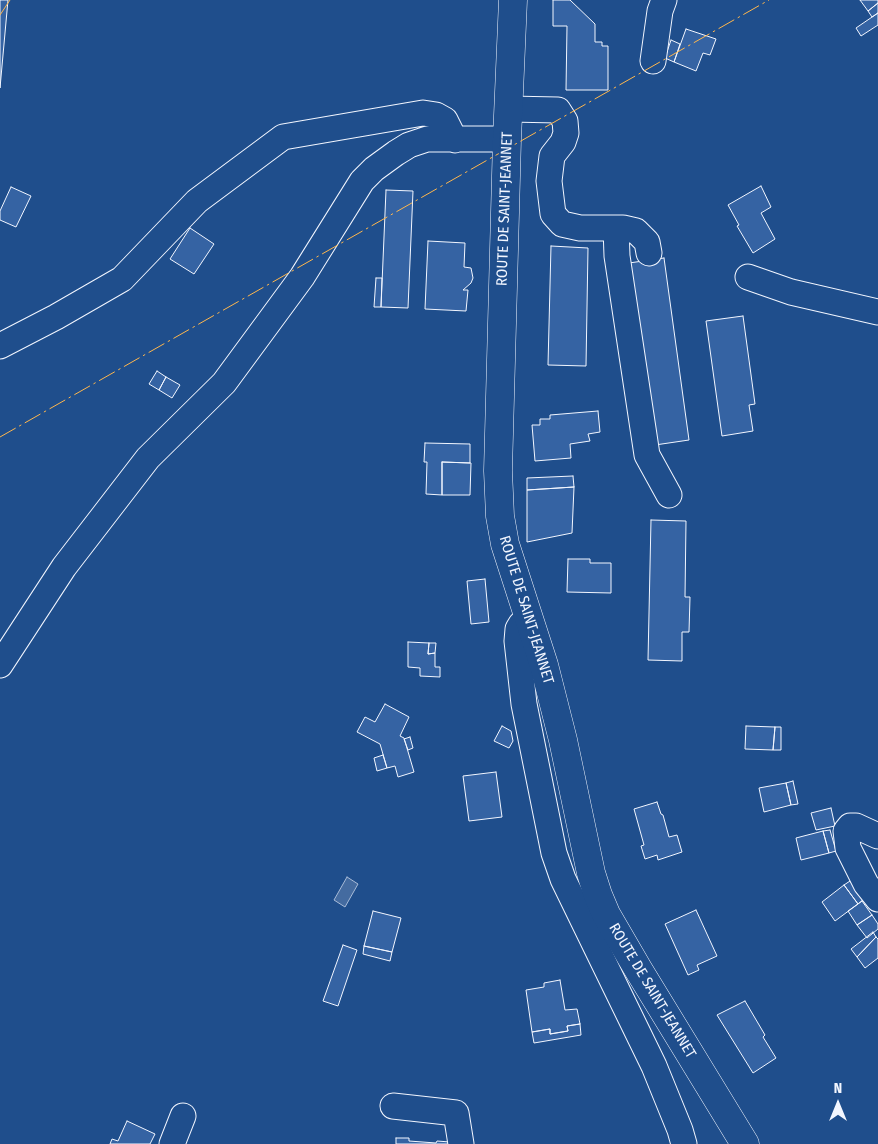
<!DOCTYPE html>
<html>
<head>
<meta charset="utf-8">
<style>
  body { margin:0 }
  #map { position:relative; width:878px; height:1144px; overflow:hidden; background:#1f4e8c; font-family:"Fira Sans Condensed",sans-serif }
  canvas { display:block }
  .north { position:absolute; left:813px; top:1079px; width:50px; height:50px; -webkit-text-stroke:4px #1f4e8c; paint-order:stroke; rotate:0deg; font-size:14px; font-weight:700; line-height:20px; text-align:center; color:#f2f6ff }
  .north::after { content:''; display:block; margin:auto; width:18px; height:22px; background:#f2f6ff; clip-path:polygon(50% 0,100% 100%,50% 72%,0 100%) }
</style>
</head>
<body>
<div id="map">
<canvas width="878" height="1144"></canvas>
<div class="north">N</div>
</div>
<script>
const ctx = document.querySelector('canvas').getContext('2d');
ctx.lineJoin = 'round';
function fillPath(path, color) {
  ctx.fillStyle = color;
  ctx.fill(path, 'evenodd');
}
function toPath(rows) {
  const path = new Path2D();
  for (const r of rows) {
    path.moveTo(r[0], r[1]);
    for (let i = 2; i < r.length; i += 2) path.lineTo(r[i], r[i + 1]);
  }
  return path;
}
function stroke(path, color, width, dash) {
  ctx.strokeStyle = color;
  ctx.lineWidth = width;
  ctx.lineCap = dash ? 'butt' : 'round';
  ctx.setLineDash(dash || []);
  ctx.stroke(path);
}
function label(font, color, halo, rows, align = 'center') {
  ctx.font = font + ' "Fira Sans Condensed",sans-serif';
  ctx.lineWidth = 4;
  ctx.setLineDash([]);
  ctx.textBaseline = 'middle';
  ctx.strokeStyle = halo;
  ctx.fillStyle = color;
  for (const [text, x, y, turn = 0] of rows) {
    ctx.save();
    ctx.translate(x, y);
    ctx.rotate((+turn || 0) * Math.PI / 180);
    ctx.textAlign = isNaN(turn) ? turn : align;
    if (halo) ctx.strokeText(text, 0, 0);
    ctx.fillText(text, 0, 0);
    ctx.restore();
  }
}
const water = toPath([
  [347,877,358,884,345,907,334,900,347,877]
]);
const building = toPath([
  [0,0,8,0,0,88,0,0],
  [553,0,570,0,595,24,595,42,602,42,602,46,608,46,608,90,566,90,567,26,553,26,553,0],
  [860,0,878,0,878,3,868,11,860,0],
  [878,3,878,13,872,17,868,11,878,3],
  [878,13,878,25,861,36,856,28,878,13],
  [686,29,716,39,710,55,703,53,696,71,674,62,686,29],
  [671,40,680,44,674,62,665,58,671,40],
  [761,186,771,207,761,213,775,239,753,253,737,226,739,225,728,205,761,186],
  [11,187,31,196,16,227,0,220,0,211,11,187],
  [386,190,413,191,408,308,381,307,386,190],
  [190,228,214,244,194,274,170,259,190,228],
  [428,241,465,243,464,267,471,268,473,278,471,283,463,290,468,290,466,311,425,309,428,241],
  [551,246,588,248,586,366,548,365,551,246],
  [664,258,689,440,655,445,629,263,664,258],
  [376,278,382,278,381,307,374,307,376,278],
  [743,316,755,404,749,405,753,431,722,436,706,321,743,316],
  [157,371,166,377,159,390,149,384,157,371],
  [166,377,180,385,172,398,159,390,166,377],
  [598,411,600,432,588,434,590,441,570,444,571,458,535,461,532,425,540,425,540,419,550,419,550,415,598,411],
  [425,443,470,444,470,463,442,462,442,495,426,494,427,462,424,462,425,443],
  [442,462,471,463,470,495,442,495,442,462],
  [573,476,574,487,527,490,527,478,573,476],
  [574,487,572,533,527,542,527,490,574,487],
  [651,520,686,521,685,597,690,597,689,632,682,632,682,661,648,660,651,520],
  [568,559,590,559,590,563,611,563,611,593,567,592,568,559],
  [485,579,489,622,471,624,467,581,485,579],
  [408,642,429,643,428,654,435,653,435,667,440,667,440,677,420,676,420,668,408,667,408,642],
  [429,643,436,643,435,653,428,654,429,643],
  [385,704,409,717,400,736,404,738,414,772,398,777,395,766,387,768,380,744,357,732,365,717,375,722,385,704],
  [502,726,511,731,513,741,509,748,494,741,502,726],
  [746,726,775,727,773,750,745,749,746,726],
  [775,727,781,727,781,750,773,750,775,727],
  [410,737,413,748,408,750,404,739,410,737],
  [383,755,387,768,377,771,374,758,383,755],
  [496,772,502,817,469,821,463,776,496,772],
  [793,781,798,804,791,805,786,783,793,781],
  [786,783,791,805,764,812,759,788,786,783],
  [657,802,661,814,663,815,669,837,677,835,682,852,658,860,657,855,645,859,641,846,644,845,634,809,657,802],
  [831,808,835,826,816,830,811,813,831,808],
  [830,830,836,851,829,853,823,831,830,830],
  [823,831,829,853,801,860,796,838,823,831],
  [850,881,863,900,858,904,844,885,850,881],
  [844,885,858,904,835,921,822,902,844,885],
  [862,901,872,915,857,925,848,911,862,901],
  [696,910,717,956,697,965,699,970,688,975,665,924,696,910],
  [373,911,401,918,392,952,364,946,373,911],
  [872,915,878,924,878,929,867,938,857,925,872,915],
  [873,932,876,937,857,957,851,949,873,932],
  [876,937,878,939,878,958,865,968,857,957,876,937],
  [343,945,357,950,338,1006,323,1001,343,945],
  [364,946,392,952,390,961,363,954,364,946],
  [560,980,565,1010,577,1009,580,1024,567,1026,568,1031,550,1034,550,1029,532,1032,526,990,544,987,544,983,560,980],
  [745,1001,765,1035,763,1037,776,1058,753,1073,717,1015,745,1001],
  [580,1024,581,1035,534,1043,532,1032,550,1029,550,1034,568,1031,567,1026,580,1024],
  [127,1121,155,1134,150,1144,110,1144,112,1139,118,1141,127,1121],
  [396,1138,409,1138,409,1141,436,1143,437,1141,450,1142,450,1144,396,1144,396,1138]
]);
const minor = toPath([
  [653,61,660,11,664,0],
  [509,109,558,110,565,121,566,133,563,142,552,156,549,181,553,214,562,224,580,228,623,228,636,231,647,242,649,253],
  [616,228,617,256,647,455,669,495],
  [748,277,791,292,878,312],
  [0,346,56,317,122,279,197,201,283,137,423,113,436,115,445,120,455,140],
  [529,618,521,624,518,629,517,641,524,704,554,853,563,879,654,1066,680,1130,684,1144],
  [0,665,64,567,148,458,224,383,302,277,362,181,374,169,396,153,409,145,427,139,507,139],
  [878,836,856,826,850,826,846,831,848,848,866,884,878,899],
  [393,1106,456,1113,461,1144],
  [172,1144,183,1116]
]);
const major = toPath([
  [513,0,507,139,498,471,500,516,505,544,544,665,563,740,591,873,598,895,606,914,638,969,745,1144]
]);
const power = toPath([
  [0,15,10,0],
  [0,437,769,0]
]);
const streetNames = [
  ["ROUTE DE SAINT-JEANNET",505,209,-88],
  ["ROUTE DE SAINT-JEANNET",526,610,73],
  ["ROUTE DE SAINT-JEANNET",652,991,59]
];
fillPath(water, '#446ba0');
stroke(water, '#a8bbd7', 1);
fillPath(building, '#3563a3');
stroke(building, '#f2f6ff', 1);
stroke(minor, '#f2f6ff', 27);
stroke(major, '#f2f6ff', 29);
stroke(minor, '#1f4e8c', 25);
stroke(major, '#1f4e8c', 28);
stroke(power, '#ffb74d', 1, [18, 4, 2.5, 4]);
label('15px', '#f2f6ff', '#1f4e8c', streetNames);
</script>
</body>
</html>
